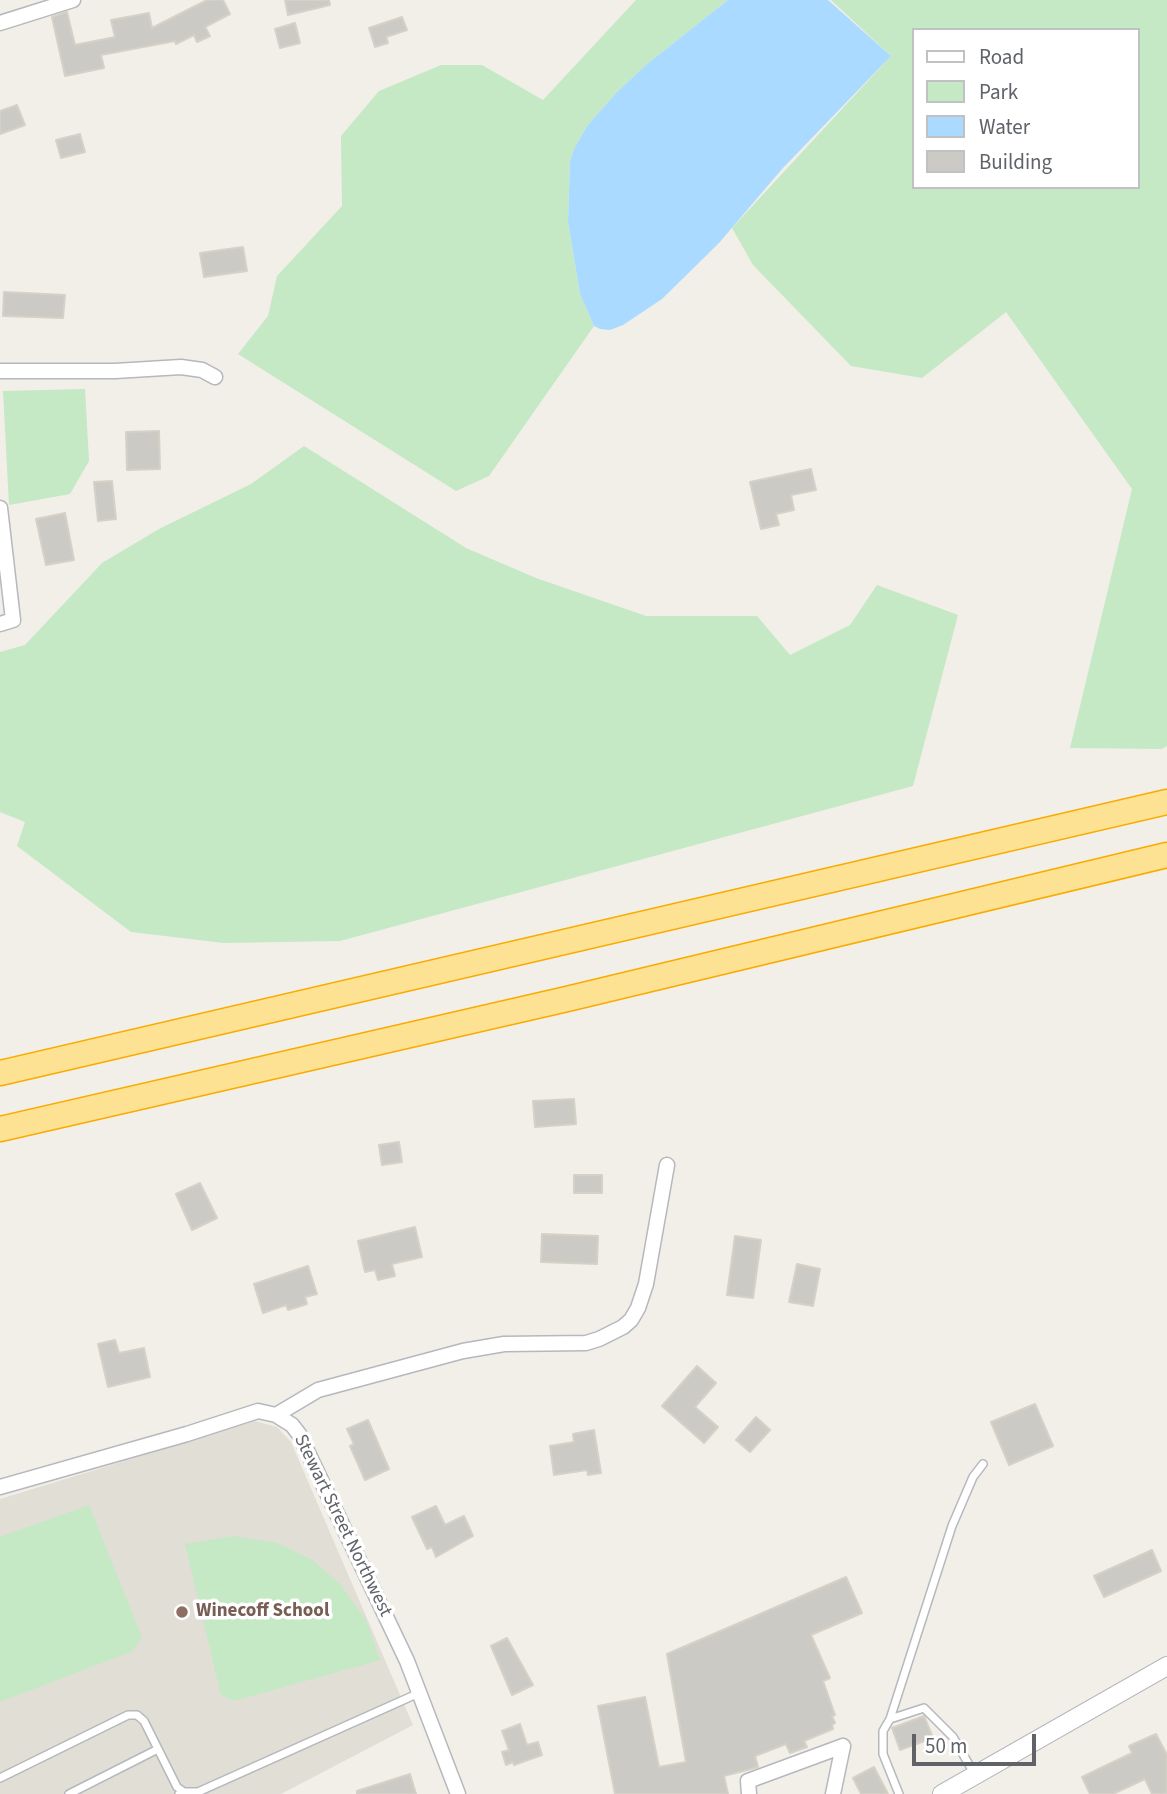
<!DOCTYPE html>
<html>
<head>
<meta charset="utf-8">
<style>
  body { margin:0 }
  #map { position:relative; width:1167px; height:1794px; overflow:hidden; background:#f1efe8; font-family:"Source Sans 3",sans-serif }
  canvas { display:block }
  .legend { position:absolute; left:912px; top:28px; width:228px; height:161px; box-sizing:border-box; background:#fff; border:2px solid #bfc1c3; margin:0; padding:9px 12px; list-style:none; font-size:21px; color:#5f6368 }
  .legend li { display:flex; align-items:center; gap:14px; height:35px }
  .legend b { width:35px; border:2px solid #bfc1c3 }
  .scale { position:absolute; left:912px; top:1734px; width:124px; height:32px; box-sizing:border-box; border:4px solid #5f6368; border-top:0; padding-left:9px; font-size:21px; line-height:24px; white-space:nowrap; color:#5f6368; -webkit-text-stroke:5px #fff; paint-order:stroke }
</style>
</head>
<body>
<div id="map">
<canvas width="1167" height="1794"></canvas>
<ul class="legend">
<li><b style="height:9px;background:#fff"></b>Road</li>
<li><b style="height:19px;background:#c5e8c5"></b>Park</li>
<li><b style="height:19px;background:#aadaff"></b>Water</li>
<li><b style="height:19px;background:#cccac5"></b>Building</li>
</ul>
<div class="scale">50 m</div>
</div>
<script>
const ctx = document.querySelector('canvas').getContext('2d');
ctx.lineJoin = 'round';
function fillPath(path, color) {
  ctx.fillStyle = color;
  ctx.fill(path, 'evenodd');
}
function toPath(rows) {
  const path = new Path2D();
  for (const r of rows) {
    path.moveTo(r[0], r[1]);
    for (let i = 2; i < r.length; i += 2) path.lineTo(r[i], r[i + 1]);
  }
  return path;
}
function stroke(path, color, width, dash) {
  ctx.strokeStyle = color;
  ctx.lineWidth = width;
  ctx.lineCap = dash ? 'butt' : 'round';
  ctx.setLineDash(dash || []);
  ctx.stroke(path);
}
function label(font, color, halo, rows, align = 'center') {
  ctx.font = font + ' "Source Sans 3",sans-serif';
  ctx.lineWidth = 7;
  ctx.setLineDash([]);
  ctx.textBaseline = 'middle';
  ctx.strokeStyle = halo;
  ctx.fillStyle = color;
  for (const [text, x, y, turn = 0] of rows) {
    ctx.save();
    ctx.translate(x, y);
    ctx.rotate((+turn || 0) * Math.PI / 180);
    ctx.textAlign = isNaN(turn) ? turn : align;
    if (halo) ctx.strokeText(text, 0, 0);
    ctx.fillText(text, 0, 0);
    ctx.restore();
  }
}
const education = toPath([
  [255,1421,277,1427,291,1442,413,1725,281,1794,0,1794,0,1499]
]);
const green = toPath([
  [636,0,728,0,647,64,617,92,587,126,574,149,570,161,568,222,580,294,594,326,489,476,456,491,238,354,268,316,277,276,342,206,341,136,379,91,441,65,482,65,543,100],
  [831,0,1167,0,1167,746,1162,749,1070,748,1132,489,1006,312,922,378,851,366,753,265,732,228,891,56],
  [913,30,1137,30,1137,187,913,187],
  [85,389,89,461,70,494,9,505,3,391],
  [304,446,466,548,536,578,646,616,757,616,790,655,850,625,877,585,958,615,913,786,340,941,224,943,131,932,17,846,25,822,0,812,0,652,25,645,102,563,159,529,251,484],
  [89,1505,142,1637,133,1651,0,1702,0,1537],
  [233,1536,277,1543,311,1559,340,1584,366,1620,380,1660,234,1701,221,1695,185,1544]
]);
const water = toPath([
  [728,0,828,0,891,56,782,169,719,243,662,299,623,325,610,330,600,329,594,326,580,294,568,222,570,161,574,149,587,126,617,92,647,64]
]);
const building = toPath([
  [207,0,223,0,230,14,205,27,210,36,197,42,194,35,176,44,175,41,101,55,104,68,65,76,52,17,67,12,75,45,115,37,111,20,149,13,152,28,207,0],
  [285,0,329,0,330,5,288,15,285,0],
  [402,17,407,30,386,37,388,43,375,47,369,28,402,17],
  [295,23,300,43,280,48,275,29,295,23],
  [17,105,25,125,0,134,0,111,17,105],
  [80,134,85,152,61,158,56,140,80,134],
  [243,247,247,271,204,277,200,253,243,247],
  [4,292,65,295,63,318,3,316,4,292],
  [159,431,160,469,127,470,126,432,159,431],
  [811,469,816,490,791,495,794,510,776,514,779,525,761,529,750,482,811,469],
  [112,481,116,519,98,521,94,482,112,481],
  [65,513,74,560,46,565,36,519,65,513],
  [574,1099,576,1124,535,1127,533,1101,574,1099],
  [399,1142,402,1162,382,1165,379,1145,399,1142],
  [574,1175,602,1175,602,1193,574,1193,574,1175],
  [200,1183,217,1218,192,1230,176,1194,200,1183],
  [415,1227,422,1257,392,1264,395,1276,378,1280,375,1270,365,1272,358,1241,415,1227],
  [542,1234,598,1236,597,1264,541,1262,542,1234],
  [735,1236,761,1240,753,1298,727,1295,735,1236],
  [797,1264,820,1269,813,1306,789,1302,797,1264],
  [308,1266,317,1294,305,1297,307,1304,288,1310,286,1305,263,1313,254,1284,308,1266],
  [115,1340,119,1353,144,1348,150,1377,108,1387,98,1344,115,1340],
  [697,1366,716,1383,695,1407,718,1427,704,1443,662,1406,697,1366],
  [1035,1404,1053,1446,1009,1465,991,1422,1035,1404],
  [756,1417,770,1430,750,1452,736,1440,756,1417],
  [368,1420,389,1469,365,1480,350,1446,354,1444,347,1429,368,1420],
  [594,1430,601,1473,588,1475,587,1470,554,1475,550,1446,574,1442,573,1434,594,1430],
  [436,1506,445,1525,464,1516,473,1536,436,1557,432,1547,427,1549,412,1517,436,1506],
  [1152,1550,1161,1571,1104,1597,1094,1576,1152,1550],
  [846,1577,862,1613,811,1635,830,1678,823,1681,835,1715,832,1716,835,1723,832,1725,833,1729,804,1741,807,1747,790,1753,786,1744,755,1756,758,1767,724,1776,728,1794,615,1794,598,1706,645,1697,659,1767,686,1762,667,1654,846,1577],
  [507,1638,533,1685,512,1695,491,1646,507,1638],
  [924,1716,933,1738,900,1750,892,1728,924,1716],
  [520,1724,527,1745,538,1742,542,1755,514,1765,513,1762,506,1765,502,1752,509,1750,502,1731,520,1724],
  [1156,1734,1167,1755,1167,1794,1152,1794,1145,1779,1113,1794,1090,1794,1082,1777,1132,1753,1129,1746,1156,1734],
  [874,1767,888,1794,861,1794,853,1778,874,1767],
  [410,1774,416,1794,357,1794,357,1791,410,1774]
]);
const service = toPath([
  [890,1719,924,1708,953,1737,975,1775],
  [0,1778,128,1715,137,1715,144,1721,177,1787,184,1792],
  [69,1794,158,1749],
  [179,1794,184,1792,198,1792,419,1693],
  [899,1794,883,1754,883,1731,890,1719,952,1526,973,1477,983,1464]
]);
const minor = toPath([
  [0,23,73,0],
  [0,371,115,371,181,367,202,370,215,377],
  [0,508,13,620,0,624],
  [276,1415,318,1390,463,1351,504,1344,586,1343,599,1339,623,1327,631,1320,638,1308,646,1284,667,1165],
  [0,1487,187,1434,258,1411,276,1415,292,1425,299,1434,407,1661,458,1794],
  [749,1794,748,1781,843,1746],
  [833,1794,843,1746]
]);
const tertiary = toPath([
  [942,1794,1167,1666]
]);
const motorway = toPath([
  [0,1073,1167,802],
  [0,1129,567,999,1167,855]
]);
const markers = [
  [182,1612,7,"#8d6e63"]
];
const streetNames = [
  ["Stewart Street Northwest",342,1526,64]
];
const educationNames = [
  ["Winecoff School",196,1612]
];
fillPath(education, '#e1ded6');
fillPath(green, '#c5e8c5');
fillPath(water, '#aadaff');
fillPath(building, '#cccac5');
stroke(building, '#d6d1c6', 2);
stroke(service, '#b5b8bc', 10);
stroke(minor, '#b5b8bc', 17);
stroke(tertiary, '#b5b8bc', 20);
stroke(motorway, '#f9ab00', 27);
stroke(service, '#fff', 7);
stroke(minor, '#fff', 14);
stroke(tertiary, '#fff', 18);
stroke(motorway, '#fde293', 24);
for (const [x, y, r, color] of markers) {
  const dot = new Path2D();
  dot.arc(x, y, r, 0, 2 * Math.PI);
  ctx.fillStyle = color;
  ctx.fill(dot);
  stroke(dot, '#fff', 2.5);
}
label('19px', '#5f6368', '#fff', streetNames);
label('bold 19px', '#785e54', '#fff', educationNames, 'left');
</script>
</body>
</html>
